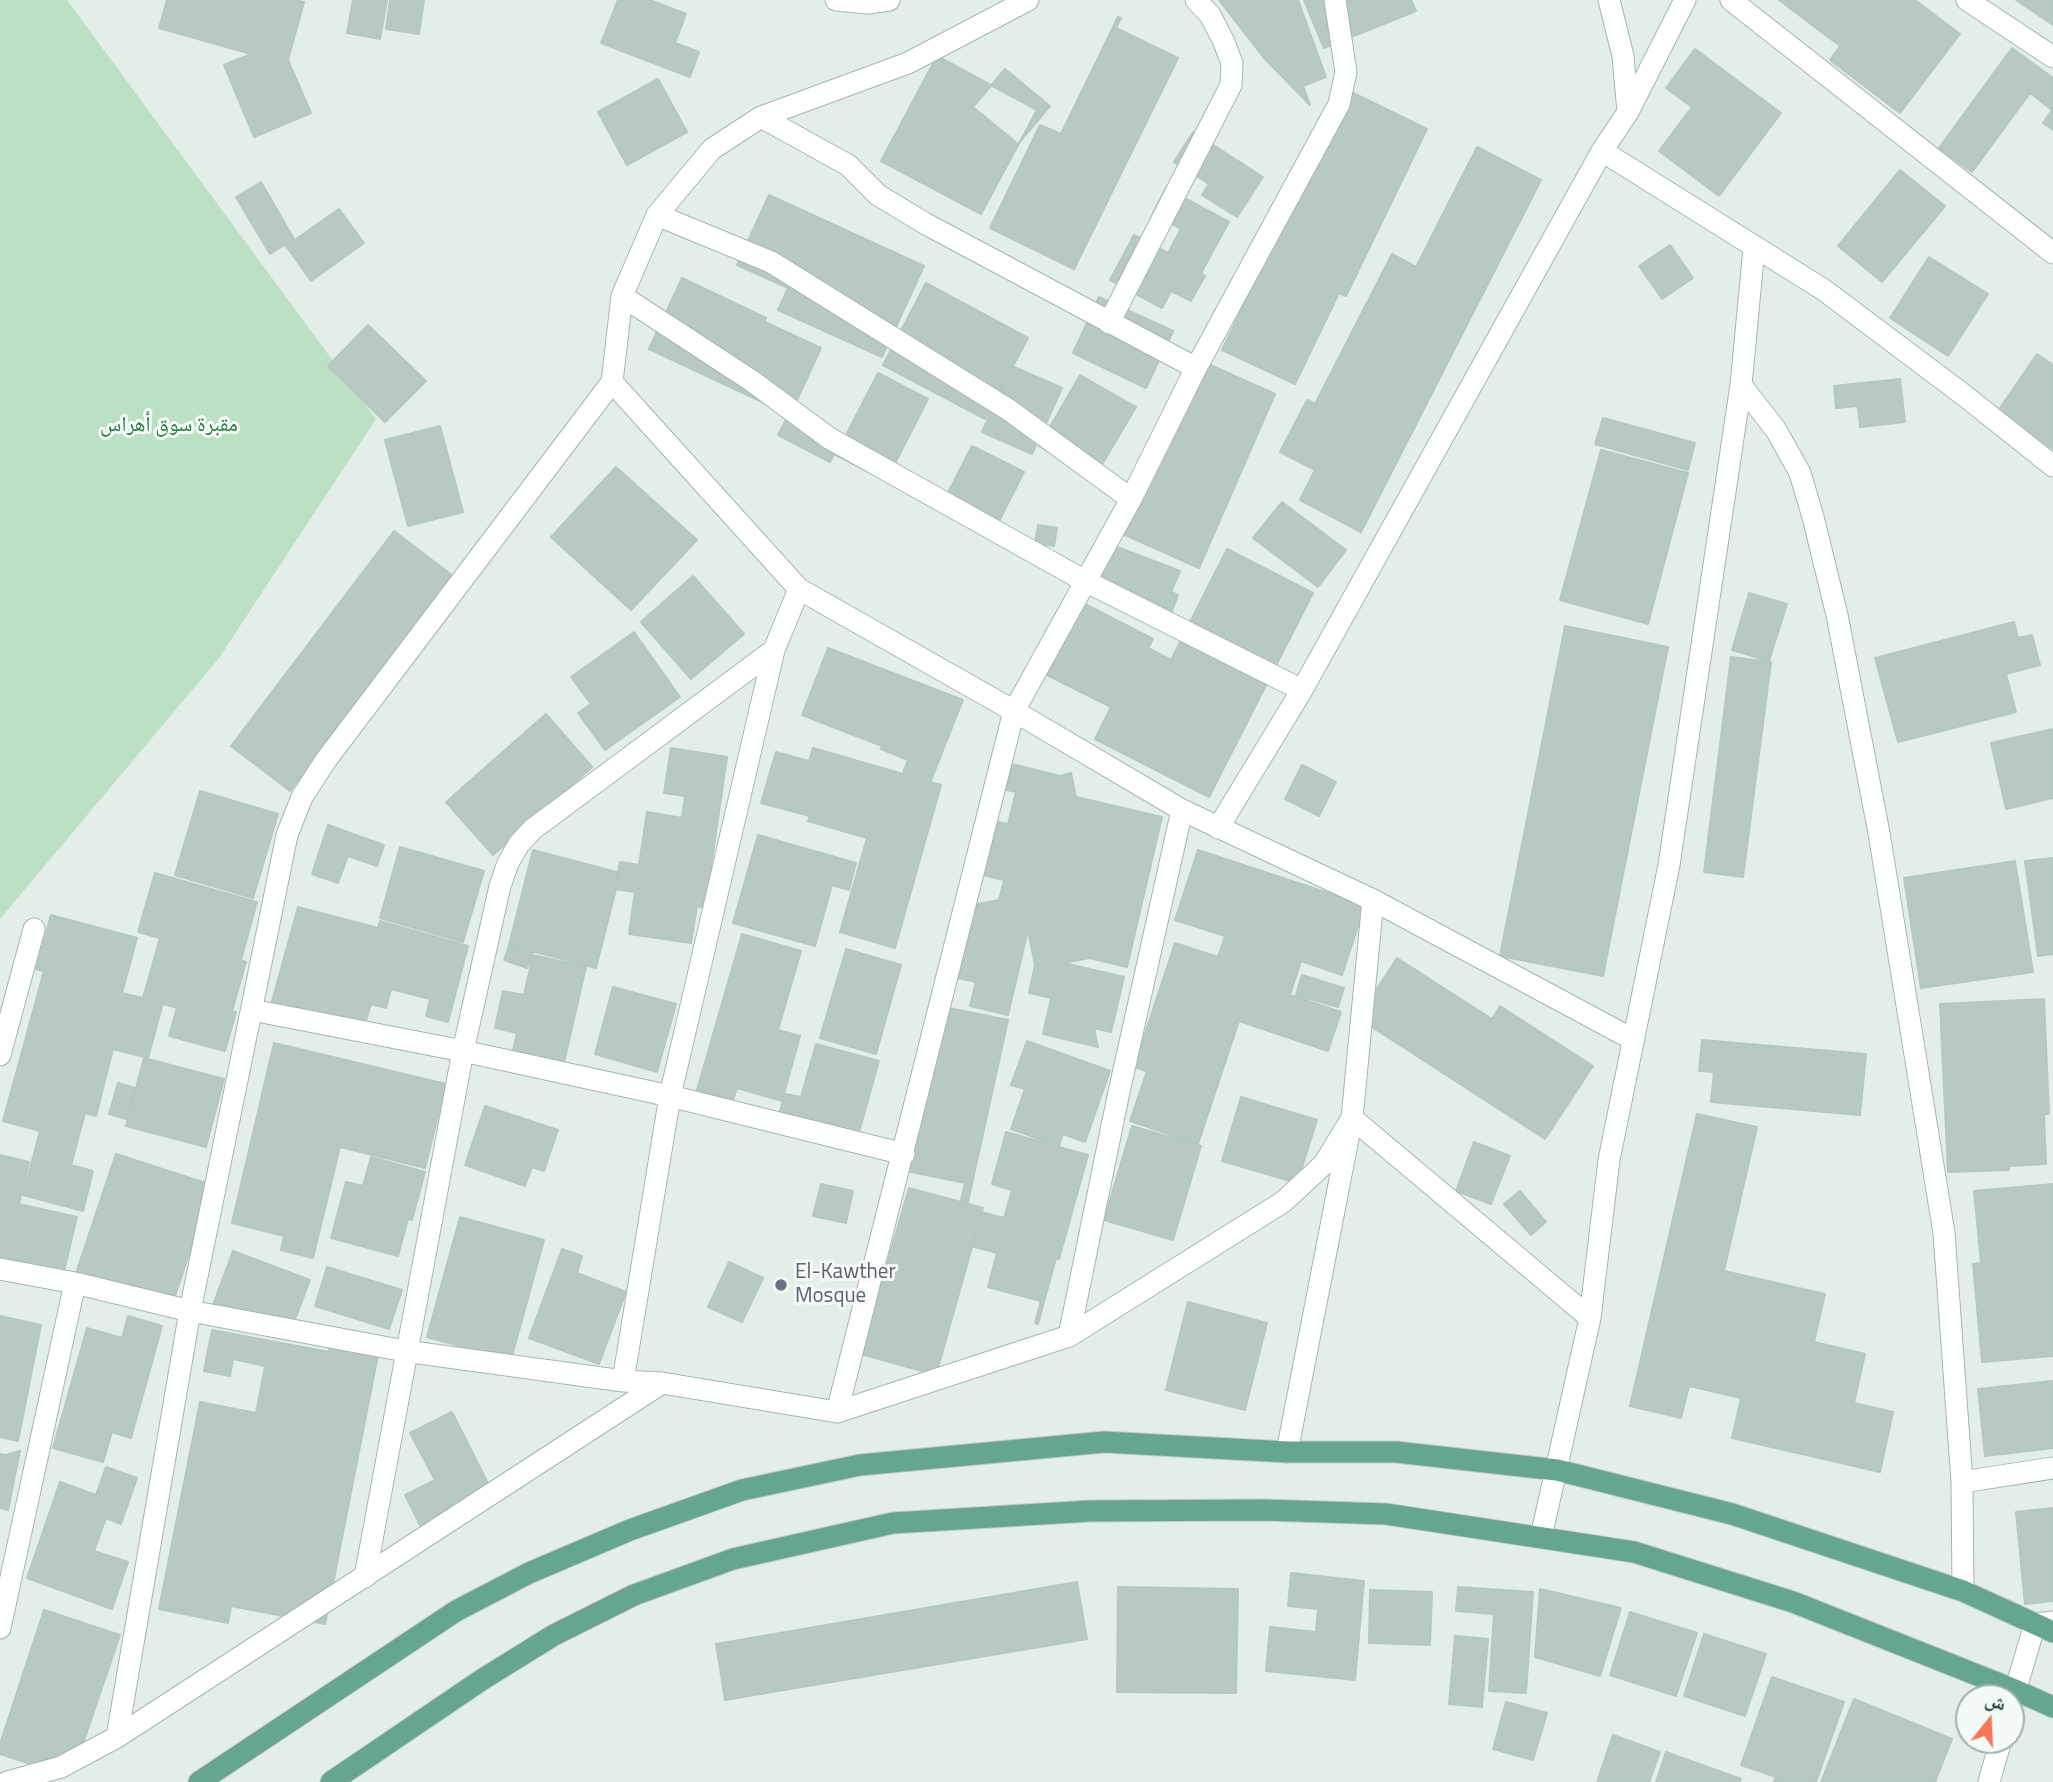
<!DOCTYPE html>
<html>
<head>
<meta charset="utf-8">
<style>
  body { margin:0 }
  #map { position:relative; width:2053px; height:1782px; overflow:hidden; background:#e3eee9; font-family:"Titillium Web","Noto Naskh Arabic",sans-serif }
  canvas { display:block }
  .north { position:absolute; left:1955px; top:1684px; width:70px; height:70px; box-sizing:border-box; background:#f4faf7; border:2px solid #a0b0aa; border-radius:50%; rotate:18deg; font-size:19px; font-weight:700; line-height:28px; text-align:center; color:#224036 }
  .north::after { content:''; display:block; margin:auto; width:24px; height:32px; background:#f87558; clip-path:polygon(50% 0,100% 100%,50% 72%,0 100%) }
</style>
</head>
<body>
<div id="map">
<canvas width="2053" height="1782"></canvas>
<div class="north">ش</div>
</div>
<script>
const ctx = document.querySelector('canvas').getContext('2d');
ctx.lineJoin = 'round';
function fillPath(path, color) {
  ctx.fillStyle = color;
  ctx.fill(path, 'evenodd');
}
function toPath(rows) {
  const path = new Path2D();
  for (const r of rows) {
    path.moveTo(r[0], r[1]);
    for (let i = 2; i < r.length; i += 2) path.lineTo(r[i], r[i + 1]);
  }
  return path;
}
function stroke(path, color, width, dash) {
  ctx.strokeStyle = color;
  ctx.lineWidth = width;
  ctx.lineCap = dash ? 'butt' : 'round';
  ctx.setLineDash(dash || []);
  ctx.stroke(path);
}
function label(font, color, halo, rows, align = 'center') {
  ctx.font = font + ' "Titillium Web","Noto Naskh Arabic",sans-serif';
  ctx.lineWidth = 6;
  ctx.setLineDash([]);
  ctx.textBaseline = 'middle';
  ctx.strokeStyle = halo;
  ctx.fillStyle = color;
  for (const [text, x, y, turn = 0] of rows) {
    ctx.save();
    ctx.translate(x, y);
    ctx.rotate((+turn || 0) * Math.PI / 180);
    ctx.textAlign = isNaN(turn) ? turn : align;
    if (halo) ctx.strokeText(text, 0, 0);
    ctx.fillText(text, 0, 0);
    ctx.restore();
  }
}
const green = toPath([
  [0,0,67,0,376,419,219,658,0,919]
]);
const building = toPath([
  [167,0,295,0,304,2,288,60,311,113,254,137,224,65,251,54,159,28,167,0],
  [353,0,387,0,380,39,347,33,353,0],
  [390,0,424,0,419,34,386,29,390,0],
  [618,0,650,0,686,14,675,43,699,52,690,77,601,43,618,0],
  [1219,0,1298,0,1326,77,1303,86,1310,105,1264,58,1219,0],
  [1304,0,1411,0,1416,11,1324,48,1304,0],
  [1779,0,1915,0,1960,34,1900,113,1830,60,1840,46,1779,0],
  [2016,0,2053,0,2053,25,2016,0],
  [1118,17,1121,18,1116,28,1178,58,1074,269,990,228,1040,125,1061,134,1118,17],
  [2012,48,2053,78,2053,130,2043,123,2052,110,2030,93,1972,172,1939,148,2012,48],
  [1695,49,1781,113,1719,196,1659,151,1692,107,1666,88,1695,49],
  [937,56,1037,110,981,214,881,161,937,56],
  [1005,69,1050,106,1018,144,973,107,1005,69],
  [658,79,687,132,627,165,598,112,658,79],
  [1347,90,1427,129,1346,296,1339,293,1295,384,1222,350,1347,90],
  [1193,132,1263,177,1237,217,1202,195,1209,184,1174,162,1193,132],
  [1477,147,1541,180,1361,532,1300,500,1315,470,1280,452,1307,400,1315,404,1392,254,1416,267,1477,147],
  [1900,170,1945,206,1882,282,1838,246,1900,170],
  [261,182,294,239,270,254,236,197,261,182],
  [1166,188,1229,222,1201,273,1205,276,1191,301,1171,291,1162,308,1110,280,1134,235,1168,253,1181,229,1153,213,1166,188],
  [769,195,924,266,882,357,778,310,788,288,737,265,769,195],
  [339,209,364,243,311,281,286,246,339,209],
  [1670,245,1693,278,1662,299,1639,266,1670,245],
  [1929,257,1988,294,1948,356,1890,318,1929,257],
  [682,278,766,318,765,322,821,348,790,415,649,349,682,278],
  [926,283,1028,338,985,419,883,365,926,283],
  [1099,297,1173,331,1146,388,1073,353,1099,297],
  [368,325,426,381,385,422,328,366,368,325],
  [2037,354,2053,365,2053,449,1998,411,2037,354],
  [1199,360,1275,394,1199,568,1123,534,1199,360],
  [1012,366,1062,388,1032,454,982,432,1012,366],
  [878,373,928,399,886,481,834,454,830,462,778,435,787,418,841,445,878,373],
  [1080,375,1136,407,1094,478,1039,446,1080,375],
  [1900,379,1905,422,1860,427,1858,406,1836,408,1834,386,1900,379],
  [1603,418,1695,443,1688,470,1595,444,1603,418],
  [440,426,463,512,408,526,385,440,440,426],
  [972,446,1024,472,991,537,939,510,972,446],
  [1601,450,1688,473,1648,624,1560,600,1601,450],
  [616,467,697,540,631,610,551,537,616,467],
  [1282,502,1346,550,1318,587,1253,538,1282,502],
  [1038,525,1057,528,1054,546,1035,543,1038,525],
  [394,531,453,576,290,791,231,746,394,531],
  [1112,545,1180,571,1171,592,1178,595,1168,621,1094,593,1112,545],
  [1227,549,1313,593,1209,797,1095,739,1111,707,1045,674,1081,602,1153,639,1148,648,1171,660,1227,549],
  [693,576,744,634,691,679,641,622,693,576],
  [1749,593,1787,604,1769,661,1732,650,1749,593],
  [2014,622,2018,638,2032,635,2040,665,2006,674,2016,712,1898,742,1875,658,2014,622],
  [1565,626,1668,647,1603,976,1500,956,1565,626],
  [634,632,680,697,605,750,578,713,591,704,571,677,634,632],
  [828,648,963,700,930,783,903,773,908,760,881,749,882,746,802,715,828,648],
  [1731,657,1771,662,1743,877,1704,872,1731,657],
  [546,714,592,767,493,855,446,802,546,714],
  [2053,729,2053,798,2006,809,1991,743,2053,729],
  [671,748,727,757,705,908,697,906,691,943,629,934,635,892,615,889,620,862,639,865,647,812,682,818,685,796,664,793,671,748],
  [813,748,941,785,895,948,840,932,867,838,808,821,810,816,761,803,776,752,809,761,813,748],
  [1000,761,1060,776,1071,773,1076,797,1162,817,1127,967,1089,958,1064,963,1124,977,1111,1032,1094,1028,1098,1047,1043,1034,1051,998,1029,993,1035,965,1028,930,1008,1015,970,1006,976,982,941,974,957,908,999,900,1004,880,970,872,983,819,1008,824,1016,792,993,787,1000,761],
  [1302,765,1336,782,1319,816,1285,799,1302,765],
  [200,791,278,814,253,898,175,875,200,791],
  [328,825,384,845,377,866,348,856,338,883,312,874,328,825],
  [758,835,856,863,849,890,832,885,815,946,733,923,758,835],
  [400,847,484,871,463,942,380,918,400,847],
  [533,850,620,873,596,968,509,945,533,850],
  [1198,850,1365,905,1342,975,1301,961,1290,995,1341,1012,1328,1051,1239,1021,1198,1144,1130,1121,1147,1071,1134,1067,1175,943,1218,957,1225,936,1175,920,1198,850],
  [2053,858,2053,954,2038,956,2025,861,2053,858],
  [2015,861,2033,972,1921,988,1904,878,2015,861],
  [155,873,257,902,241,960,246,962,232,1011,236,1012,225,1051,169,1036,177,1008,143,998,160,938,138,932,155,873],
  [298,907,378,928,380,921,468,946,448,1022,426,1016,430,999,391,989,386,1008,371,1004,364,1027,268,1016,298,907],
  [51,915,137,938,122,993,163,1003,148,1058,113,1049,96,1116,85,1113,71,1165,93,1171,83,1211,23,1195,40,1131,3,1121,44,971,36,969,51,915],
  [742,934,801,951,778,1030,800,1036,782,1101,737,1088,733,1100,697,1090,742,934],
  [510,943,533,952,527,968,504,960,510,943],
  [846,949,901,965,876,1054,820,1038,846,949],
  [533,955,586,967,562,1071,511,1060,517,1033,495,1028,503,991,524,995,533,955],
  [1397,958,1492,1019,1500,1006,1593,1066,1545,1139,1358,1018,1397,958],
  [1302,975,1344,988,1338,1007,1296,995,1302,975],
  [613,987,676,1004,657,1072,595,1054,613,987],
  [2044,999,2049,1114,2044,1114,2046,1164,2009,1166,2009,1170,1948,1172,1940,1004,2044,999],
  [939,1006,1008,1020,968,1202,961,1200,965,1183,906,1171,939,1006],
  [1702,1040,1866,1054,1860,1115,1711,1102,1714,1072,1699,1071,1702,1040],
  [1027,1041,1110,1071,1085,1142,1063,1134,1059,1146,1011,1129,1025,1089,1011,1085,1027,1041],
  [274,1043,446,1084,425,1168,340,1147,313,1258,281,1250,284,1236,232,1223,274,1043],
  [816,1044,879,1061,856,1143,777,1121,785,1094,801,1097,816,1044],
  [144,1058,224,1079,206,1147,126,1126,144,1058],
  [118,1083,135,1088,126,1119,109,1114,118,1083],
  [1241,1097,1317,1120,1297,1183,1222,1161,1241,1097],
  [485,1106,558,1130,544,1171,532,1167,525,1186,465,1165,485,1106],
  [1697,1114,1757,1127,1724,1271,1825,1294,1814,1342,1865,1354,1854,1403,1893,1412,1880,1472,1732,1438,1741,1398,1689,1386,1681,1418,1630,1406,1697,1114],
  [1132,1126,1201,1146,1173,1240,1104,1220,1132,1126],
  [1006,1132,1088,1155,1059,1259,1056,1258,1038,1324,1035,1323,1041,1301,988,1287,997,1253,971,1246,981,1212,1004,1218,1012,1190,992,1184,1006,1132],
  [1474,1142,1510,1156,1491,1204,1456,1191,1474,1142],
  [116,1154,212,1185,172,1305,76,1273,116,1154],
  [0,1155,29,1162,19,1204,77,1217,64,1271,0,1257,0,1155],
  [371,1157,425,1172,412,1220,408,1219,398,1256,331,1238,346,1182,363,1186,371,1157],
  [821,1184,853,1191,846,1223,813,1216,821,1184],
  [2053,1184,2053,1356,1982,1362,1973,1264,1981,1263,1974,1191,2053,1184],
  [909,1188,983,1208,936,1375,861,1354,909,1188],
  [1520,1191,1546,1222,1531,1235,1504,1204,1520,1191],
  [460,1217,544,1240,511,1360,427,1337,460,1217],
  [562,1249,582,1256,577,1273,626,1292,599,1364,529,1338,562,1249],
  [233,1251,310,1280,290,1333,213,1305,233,1251],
  [729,1262,763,1278,742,1322,708,1307,729,1262],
  [327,1267,402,1290,389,1329,315,1306,327,1267],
  [1188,1302,1267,1323,1245,1410,1166,1390,1188,1302],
  [0,1316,41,1325,18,1441,0,1437,0,1316],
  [128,1316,162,1326,131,1438,112,1432,103,1462,53,1448,87,1328,122,1338,128,1316],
  [212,1330,329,1352,330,1346,378,1355,325,1624,231,1606,228,1623,159,1609,200,1402,256,1413,265,1366,233,1359,230,1376,204,1371,212,1330],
  [2053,1381,2053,1448,1985,1456,1978,1389,2053,1381],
  [452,1412,494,1495,423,1531,405,1495,435,1480,410,1433,452,1412],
  [20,1451,8,1510,0,1508,0,1454,6,1455,20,1451],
  [106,1467,137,1478,121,1524,106,1518,94,1551,128,1562,112,1609,27,1578,60,1482,96,1495,106,1467],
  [2053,1508,2053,1601,2025,1604,2016,1512,2053,1508],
  [1291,1573,1364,1581,1355,1680,1266,1671,1270,1627,1316,1632,1318,1609,1288,1606,1291,1573],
  [1077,1582,1087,1639,725,1700,716,1644,1077,1582],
  [1118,1587,1238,1589,1236,1693,1117,1692,1118,1587],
  [1458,1587,1533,1592,1526,1693,1489,1691,1494,1614,1456,1611,1458,1587],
  [1540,1589,1621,1608,1600,1676,1535,1657,1540,1589],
  [1370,1590,1432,1592,1430,1645,1369,1643,1370,1590],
  [44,1610,120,1635,76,1764,51,1756,46,1769,0,1754,0,1744,44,1610],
  [1630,1612,1697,1633,1676,1696,1610,1675,1630,1612],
  [1704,1634,1766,1654,1745,1716,1684,1696,1704,1634],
  [1455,1636,1488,1639,1482,1707,1449,1704,1455,1636],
  [1772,1677,1844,1702,1816,1782,1774,1782,1776,1777,1741,1765,1772,1677],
  [1854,1699,1952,1739,1935,1782,1821,1782,1854,1699],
  [1506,1702,1547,1713,1533,1760,1493,1749,1506,1702],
  [1613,1735,1660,1752,1649,1782,1597,1782,1613,1735],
  [1666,1752,1741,1779,1740,1782,1656,1782,1666,1752]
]);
const street = toPath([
  [836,0,868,3,889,0],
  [1609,0,1623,56,1628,112],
  [1731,0,2053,253],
  [1967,0,2053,57],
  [761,117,848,165,878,195,926,224,1196,368],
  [1602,151,1824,290,1965,396,2053,466],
  [657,215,771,262,1009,410,1131,499],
  [622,296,752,381,829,438,1085,581,1302,690],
  [1109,323,1231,85,1232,63,1223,40,1210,15,1196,0],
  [612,382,799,589,1014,711,1182,810,1373,900,1634,1040],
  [1741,385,1754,248],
  [1218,828,1302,690,1602,151,1628,112,1685,0],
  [252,1010,463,1051,670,1096,904,1154],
  [0,1055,34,929],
  [0,1269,75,1283,190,1311,405,1351,623,1381,662,1383,837,1412,1069,1336,1283,1202,1324,1164,1352,1118,1590,1318],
  [1069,1336,1119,1092,1182,810],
  [623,1381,670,1096,774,650],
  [837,1412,1014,711,1131,499,1196,368,1339,104,1346,72,1335,0],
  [1287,1452,1352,1118,1373,900],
  [1962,1482,2053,1468],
  [1541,1537,1590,1318,1609,1160,1669,865,1741,385,1776,430,1800,473,1813,517,1837,615,1879,833,1944,1233,1962,1482,1963,1591],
  [365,1577,463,1051,500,886,508,863,519,844,533,829,774,650,799,589],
  [0,1628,75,1283],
  [2011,1705,2035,1624,2053,1622],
  [117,1737,190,1311,287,835,302,797,326,760,612,382,622,296,657,215,712,149,761,117,908,63,1028,0],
  [7,1782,61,1767,117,1737,662,1383],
  [1989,1782,2001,1740]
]);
const primary = toPath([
  [199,1782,456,1611,529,1573,630,1530,742,1490,860,1465,1104,1442,1287,1452,1396,1452,1557,1470,1732,1514,1963,1591,2053,1632],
  [331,1782,483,1679,554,1635,634,1595,733,1559,893,1523,1090,1511,1264,1510,1386,1514,1634,1552,1793,1602,2015,1690,2053,1707]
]);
const markers = [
  [781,1285,7,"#6b7280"]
];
const parkNames = [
  ["مقبرة سوق أهراس",169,426]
];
const worshipNames = [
  ["El-Kawther",795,1273],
  ["Mosque",795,1297]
];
fillPath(green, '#bce0c3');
fillPath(building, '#b8c9c1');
stroke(building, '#b5c8bf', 2);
stroke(street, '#a5b6b0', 23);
stroke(primary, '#c1cac7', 23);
stroke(street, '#fff', 21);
stroke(primary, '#66a591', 21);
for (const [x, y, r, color] of markers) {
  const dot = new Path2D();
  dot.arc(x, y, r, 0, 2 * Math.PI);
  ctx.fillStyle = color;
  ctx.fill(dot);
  stroke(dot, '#f4faf7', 2.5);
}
label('21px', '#2a7944', '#f4faf7', parkNames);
label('21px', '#5b616d', '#f4faf7', worshipNames, 'left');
</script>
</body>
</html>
